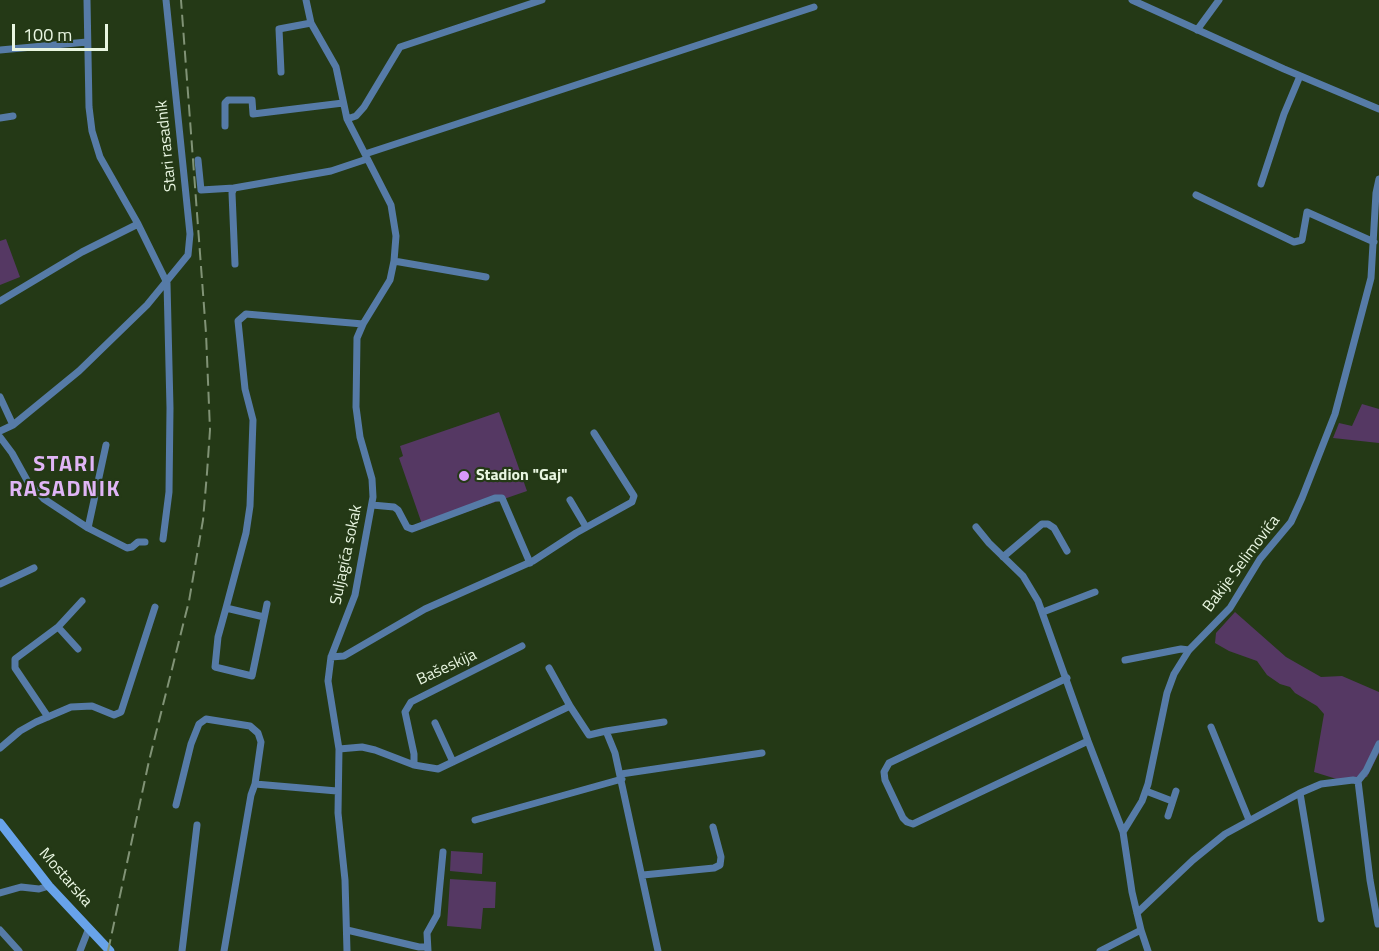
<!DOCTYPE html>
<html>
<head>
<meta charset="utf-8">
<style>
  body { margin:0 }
  #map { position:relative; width:1379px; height:951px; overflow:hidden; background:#243916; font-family:"Titillium Web",sans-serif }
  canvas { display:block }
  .scale { position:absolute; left:12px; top:24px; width:96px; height:27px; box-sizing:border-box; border:3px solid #e9f6e1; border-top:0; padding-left:8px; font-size:18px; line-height:21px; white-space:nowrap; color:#e9f6e1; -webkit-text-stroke:4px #243916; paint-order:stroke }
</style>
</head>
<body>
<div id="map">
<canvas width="1379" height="951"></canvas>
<div class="scale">100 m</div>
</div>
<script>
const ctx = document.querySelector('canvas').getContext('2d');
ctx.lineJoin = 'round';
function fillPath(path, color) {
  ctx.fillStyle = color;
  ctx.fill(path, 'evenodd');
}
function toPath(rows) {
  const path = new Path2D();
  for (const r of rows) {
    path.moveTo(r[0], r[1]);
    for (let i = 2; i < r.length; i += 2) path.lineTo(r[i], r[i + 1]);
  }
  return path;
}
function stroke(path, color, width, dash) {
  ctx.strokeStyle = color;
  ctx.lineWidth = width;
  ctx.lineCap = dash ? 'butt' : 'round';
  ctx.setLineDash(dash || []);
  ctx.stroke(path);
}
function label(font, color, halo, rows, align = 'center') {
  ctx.font = font + ' "Titillium Web",sans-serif';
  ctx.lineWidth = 4.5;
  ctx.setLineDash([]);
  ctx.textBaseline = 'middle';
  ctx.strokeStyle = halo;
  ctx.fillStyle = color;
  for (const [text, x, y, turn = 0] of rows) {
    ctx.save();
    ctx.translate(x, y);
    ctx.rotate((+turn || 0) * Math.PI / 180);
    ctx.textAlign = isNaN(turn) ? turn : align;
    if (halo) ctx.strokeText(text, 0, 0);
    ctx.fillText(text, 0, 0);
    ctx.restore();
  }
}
const green = toPath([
  [6,239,20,277,0,285,0,241],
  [1362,404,1379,409,1379,443,1333,438,1339,423,1352,426],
  [499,412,527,491,423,527,399,458,403,456,400,446],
  [1235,612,1286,657,1321,677,1342,676,1379,692,1379,753,1367,777,1343,781,1314,772,1324,714,1317,706,1295,693,1290,687,1280,684,1267,675,1257,661,1229,651,1215,643,1216,633],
  [451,851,483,853,482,874,450,871],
  [450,879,496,882,495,908,483,908,481,929,447,926]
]);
const street = toPath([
  [87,0,89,107,92,131,100,157,138,224],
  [306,0,311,23,336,67,347,119,391,205,396,236,394,261,390,280,363,324,357,338,356,407,360,437,372,479,373,497,355,595,331,657,328,681,339,749,338,813,345,880,347,951],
  [1132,0,1284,69,1379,109],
  [1197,30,1219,0],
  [0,50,87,42],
  [281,72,279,29,311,23],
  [0,118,13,116],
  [347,119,356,116,364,107,400,47,542,0],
  [225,126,225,103,228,100,252,100,253,114,343,103],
  [365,154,814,7],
  [198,160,201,190,234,188],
  [1261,184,1284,114,1300,76],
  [1196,195,1294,242,1302,240,1307,212,1374,242],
  [394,261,486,277],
  [235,264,232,193,234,188,331,171,367,159],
  [0,301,82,252,138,224,167,283,170,408,169,492,163,539],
  [0,397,13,425],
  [0,431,13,425,79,371,147,305,188,255,190,234,166,0],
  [0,437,12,453,28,482,44,499,88,528,127,548,132,547,138,542,145,542],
  [570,500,586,527],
  [372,505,394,507,398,510,407,527,412,529,495,498,502,498,530,563],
  [976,527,989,543,1023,576,1038,601,1088,741,1123,832],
  [88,528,106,445],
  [1003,557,1042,524,1048,524,1054,528,1067,551],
  [0,584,34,568],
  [226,608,218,637,215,667,252,676,267,604],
  [1043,612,1095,592],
  [264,617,226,608,246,533,250,506,253,420,245,389,238,321,246,314,363,324],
  [58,627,82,601],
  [331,657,344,656,425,609,533,561,576,533,632,502,634,496,594,433],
  [1125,660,1181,649,1189,650],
  [549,668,570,706],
  [1067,678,889,763,884,772,885,780,903,818,907,822,913,824,1088,741],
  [48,717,15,668,15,659,58,627,78,649],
  [435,723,453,762],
  [1211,727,1249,820],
  [606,731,664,722],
  [0,748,20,731,36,722,71,707,92,706,114,715,121,712,155,607],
  [339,749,362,747,375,750,414,765,438,769,570,706,589,735,606,731,615,753,658,951],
  [414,765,414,754,405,712,411,702,522,646],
  [621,774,762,753],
  [1358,781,1366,771,1379,744],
  [1146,791,1172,801],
  [1300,793,1321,919],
  [176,805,191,744,199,724,206,719,250,726,258,733,261,742,255,784],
  [1168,816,1176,791],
  [475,820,622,779],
  [643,875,714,868,720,865,721,857,713,827],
  [0,893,21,887,39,889,49,886],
  [1137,913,1193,860,1225,834,1300,793,1321,784,1353,780,1358,781,1370,880,1378,924],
  [0,930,19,951],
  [347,930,419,947,427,947],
  [80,951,89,928],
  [182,951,197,825],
  [224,951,251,795,255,784,337,791],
  [428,951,427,933,437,915,443,852],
  [1100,951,1141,930],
  [1148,951,1141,930,1132,892,1123,832,1142,801,1148,784,1167,693,1174,674,1189,650,1230,608,1260,559,1291,522,1302,498,1335,414,1371,278,1376,193,1379,179]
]);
const secondary = toPath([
  [0,823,49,886,110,951]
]);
const rail = toPath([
  [108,951,149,761,189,601,203,520,207,473,210,430,206,333,181,0]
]);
const markers = [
  [464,476,6,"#d89af8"]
];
const streetNames = [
  ["Stari rasadnik",167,146,-96],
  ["Suljagića sokak",347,555,-78],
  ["Bakije Selimovića",1242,564,-53],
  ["Bašeskija",447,668,-25],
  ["Mostarska",65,878,49]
];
const poiNames = [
  ["Stadion \"Gaj\"",476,476]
];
const districtNames = [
  ["STARI",65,466],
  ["RASADNIK",65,491]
];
fillPath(green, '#553863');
stroke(street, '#567ba7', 7);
stroke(secondary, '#68a3ea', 9);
stroke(rail, '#819376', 2, [12, 6]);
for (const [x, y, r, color] of markers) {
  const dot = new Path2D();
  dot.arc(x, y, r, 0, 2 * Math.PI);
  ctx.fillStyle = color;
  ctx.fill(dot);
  stroke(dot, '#243916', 2);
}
label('16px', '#e9f6e1', '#243916', streetNames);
label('bold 16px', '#e9f6e1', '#243916', poiNames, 'left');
ctx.letterSpacing = '1.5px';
label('bold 22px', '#e0b5f6', '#243916', districtNames);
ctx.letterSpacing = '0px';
</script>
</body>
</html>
